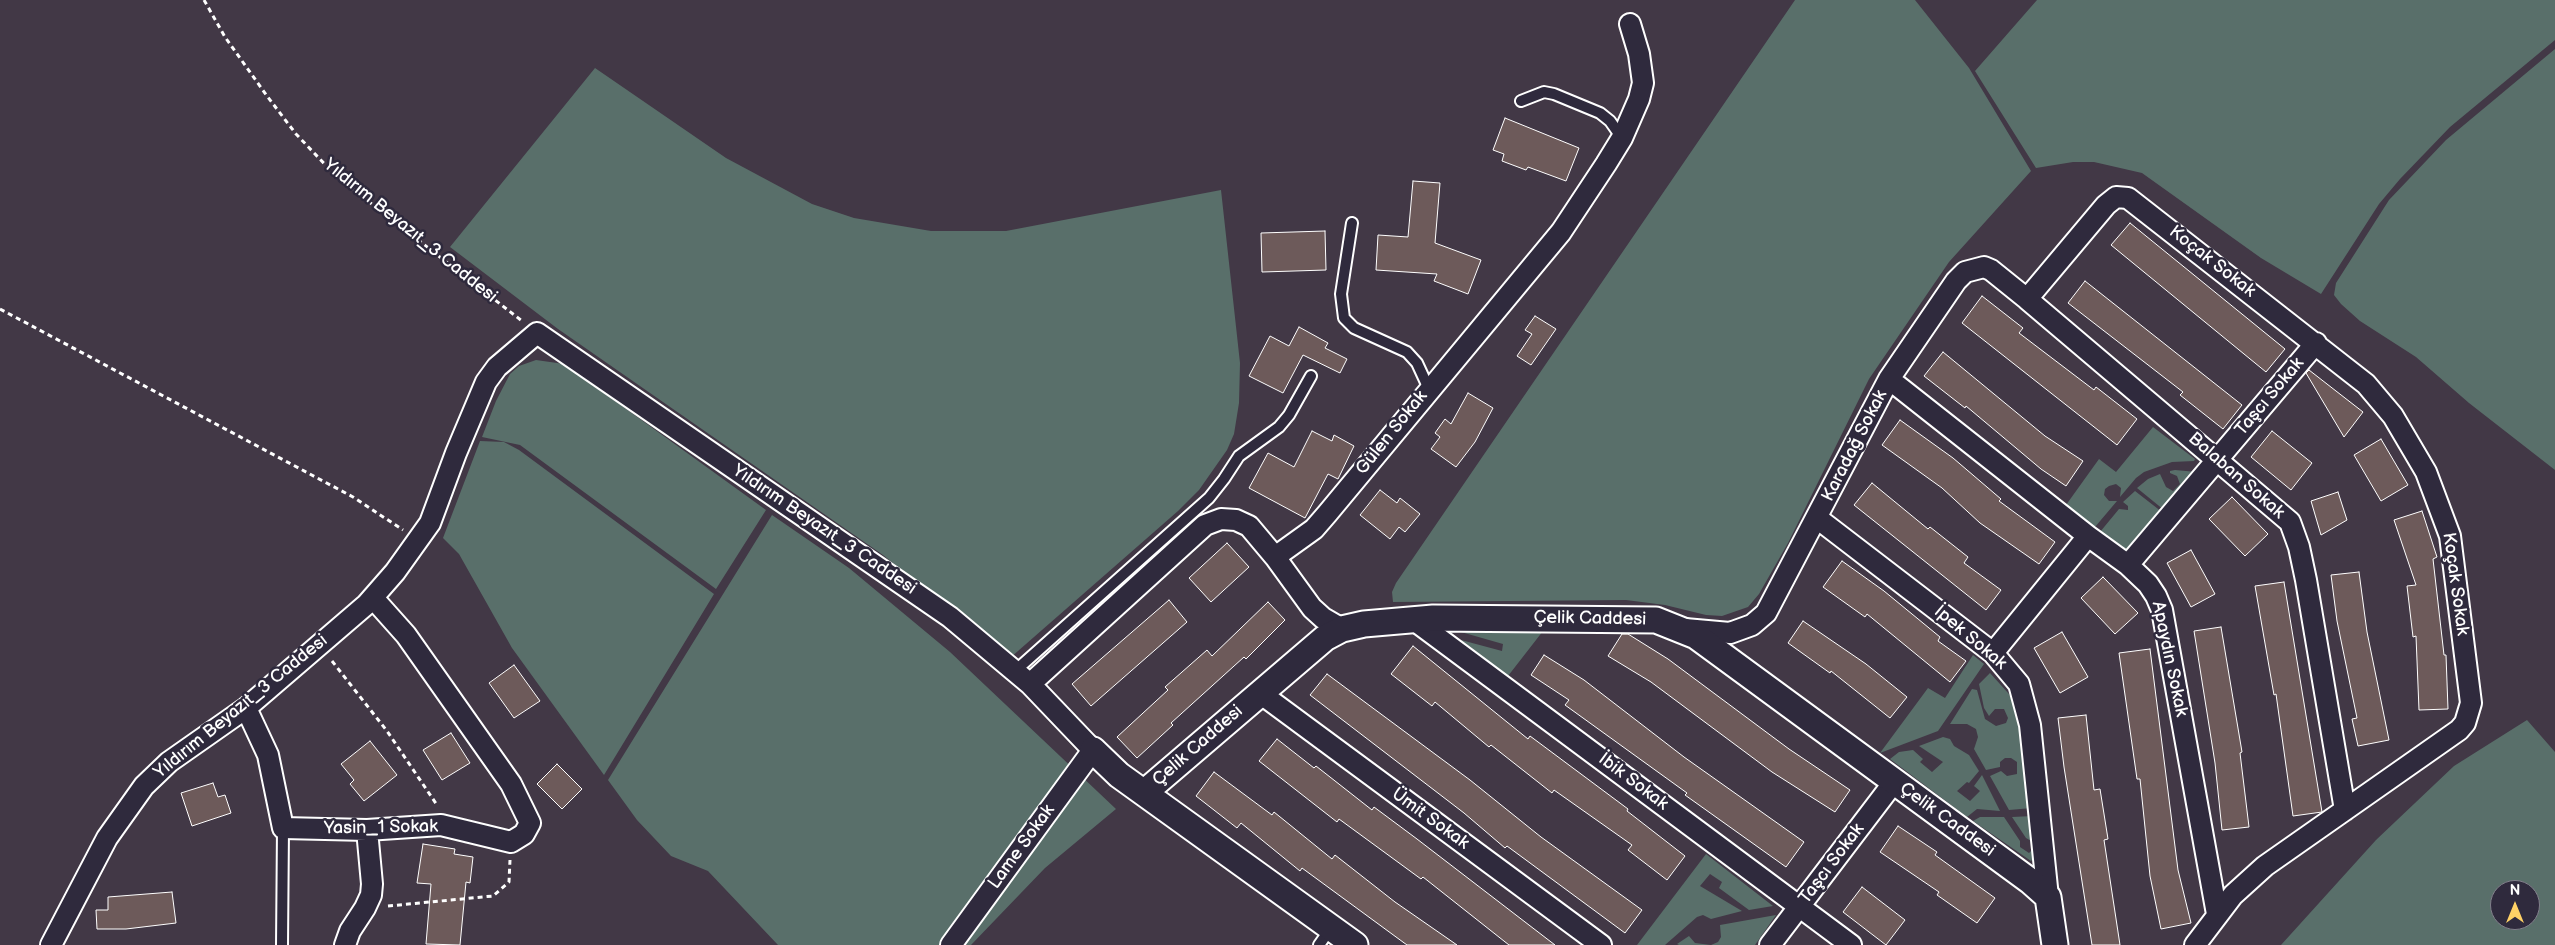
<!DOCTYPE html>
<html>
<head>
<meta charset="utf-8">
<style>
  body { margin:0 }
  #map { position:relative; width:2555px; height:945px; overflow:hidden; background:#423846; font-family:"Balsamiq Sans",sans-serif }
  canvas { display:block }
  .north { position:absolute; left:2490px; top:880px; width:50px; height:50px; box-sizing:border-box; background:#2f2a3d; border:1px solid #827f8b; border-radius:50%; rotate:0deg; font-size:14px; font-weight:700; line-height:20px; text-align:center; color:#fff }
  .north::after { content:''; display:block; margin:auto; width:18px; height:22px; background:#ffd166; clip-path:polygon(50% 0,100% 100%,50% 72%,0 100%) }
</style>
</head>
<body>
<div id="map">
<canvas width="2555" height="945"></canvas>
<div class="north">N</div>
</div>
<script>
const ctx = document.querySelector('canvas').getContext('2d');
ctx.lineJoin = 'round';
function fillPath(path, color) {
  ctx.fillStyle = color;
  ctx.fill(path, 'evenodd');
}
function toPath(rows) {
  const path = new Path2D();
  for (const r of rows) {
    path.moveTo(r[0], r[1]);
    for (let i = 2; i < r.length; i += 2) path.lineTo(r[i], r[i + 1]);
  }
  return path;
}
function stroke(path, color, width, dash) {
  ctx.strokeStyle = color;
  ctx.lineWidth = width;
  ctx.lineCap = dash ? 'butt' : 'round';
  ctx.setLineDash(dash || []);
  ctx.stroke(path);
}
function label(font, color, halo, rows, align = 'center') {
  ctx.font = font + ' "Balsamiq Sans",sans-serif';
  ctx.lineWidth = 5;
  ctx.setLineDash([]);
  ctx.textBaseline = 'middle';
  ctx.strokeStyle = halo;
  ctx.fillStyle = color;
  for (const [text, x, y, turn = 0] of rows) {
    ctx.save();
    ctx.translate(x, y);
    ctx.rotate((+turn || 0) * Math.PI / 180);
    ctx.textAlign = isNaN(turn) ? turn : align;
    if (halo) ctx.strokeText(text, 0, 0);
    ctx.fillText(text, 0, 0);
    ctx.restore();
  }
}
const green = toPath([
  [1795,0,1915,0,1969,68,2031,171,1949,262,1869,379,1788,543,1759,594,1748,607,1722,616,1706,615,1665,605,1626,600,1393,602,1392,592,1396,583],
  [2037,0,2555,0,2555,40,2450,127,2400,179,2379,204,2321,294,2261,258,2142,173,2094,162,2073,162,2036,168,1975,71],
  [2555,49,2555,470,2469,403,2416,357,2360,321,2341,304,2334,295,2336,283,2389,200,2446,140],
  [595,68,726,158,812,204,854,218,931,231,1006,231,1221,190,1240,363,1239,403,1234,434,1227,450,1199,490,1178,511,1010,658,883,555,558,329,450,247],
  [536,360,564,364,766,510,716,589,520,445,482,437,496,401,510,374,519,366],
  [2153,427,2195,459,2194,461,2172,462,2144,472,2136,478,2120,497,2121,488,2116,484,2109,486,2105,489,2104,495,2109,501,2117,501,2095,527,2066,505,2099,459,2116,472],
  [480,441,504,442,519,450,714,594,604,775,512,648,459,554,443,538],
  [2175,470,2197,472,2196,475,2165,510,2130,549,2122,550,2100,532,2119,509,2128,510,2128,506,2123,502,2135,491,2162,512,2164,510,2137,488,2148,479,2160,474,2166,487,2173,491,2180,484,2177,476,2170,473,2170,471],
  [772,515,849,568,950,652,1116,809,1045,868,971,945,778,945,708,871,671,856,637,820,608,780],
  [1461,630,1543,631,1508,676,1461,640,1502,651,1503,644,1461,632],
  [1973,655,1984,664,1938,731,1880,753,1928,688,1945,698],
  [1990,673,2009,694,2018,713,2032,808,2009,810,1990,776,2001,771,2007,776,2017,774,2017,762,2011,758,2005,758,2000,762,2000,767,1986,770,1974,749,1978,737,1976,729,1967,724,1950,724,1972,689,1977,690,1985,719,1996,726,2006,723,2008,718,2004,709,1995,709,1989,716,1984,708,1979,684],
  [2527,720,2555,752,2555,945,2281,945,2376,840,2454,766],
  [2500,890,2530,890,2530,920,2500,920],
  [1943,737,1950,739,1954,746,1969,755,1979,771,1969,783,1967,782,1957,791,1970,801,1980,791,1974,786,1982,775,2000,811,1977,809,1967,817,1890,759,1899,752,1913,750,1923,759,1920,762,1932,772,1943,762,1919,746],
  [2033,816,2037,855,2031,861,1973,821,1980,817,2004,817,2020,841,2020,847,2029,853,2034,848,2033,842,2026,838,2012,817],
  [1706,854,1773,906,1749,910,1719,888,1722,882,1710,874,1700,886,1742,911,1711,919,1703,915,1697,917,1665,945,1637,945],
  [1776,915,1755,945,1679,945,1677,944,1689,936,1695,943,1711,945,1718,942,1721,937,1720,925]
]);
const building = toPath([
  [1505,118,1579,148,1566,181,1528,167,1526,170,1502,161,1504,154,1493,150,1505,118],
  [1413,181,1440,183,1435,243,1481,260,1468,294,1434,281,1437,274,1376,270,1378,235,1408,237,1413,181],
  [2130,223,2285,349,2266,372,2111,245,2130,223],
  [1325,231,1326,270,1262,272,1261,233,1325,231],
  [2085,281,2242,405,2223,429,2180,395,2183,392,2068,303,2085,281],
  [1982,296,2023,328,2019,333,2094,390,2096,387,2137,419,2117,445,1962,323,1982,296],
  [1535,316,1556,329,1531,365,1517,356,1532,334,1525,330,1535,316],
  [1299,327,1328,343,1325,348,1347,359,1340,373,1303,355,1283,393,1249,376,1270,336,1289,346,1299,327],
  [1943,352,2045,436,2083,461,2066,486,2041,469,1966,406,1965,408,1924,376,1943,352],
  [2309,370,2363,412,2344,437,2306,373,2309,370],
  [1468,393,1493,408,1475,442,1456,467,1431,449,1440,437,1435,433,1445,419,1451,424,1468,393],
  [1900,420,1953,458,2001,499,1999,501,2055,542,2039,564,1980,523,1942,488,1882,445,1900,420],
  [1312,431,1332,441,1334,435,1354,446,1338,479,1328,474,1305,518,1249,488,1268,453,1294,467,1312,431],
  [2272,431,2312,463,2291,490,2251,457,2272,431],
  [2381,439,2408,485,2381,501,2354,455,2381,439],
  [1872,483,1928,529,1930,527,1968,557,1964,563,2001,590,1986,610,1854,505,1872,483],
  [1380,490,1397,503,1400,498,1420,514,1405,532,1399,527,1390,539,1360,515,1380,490],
  [2338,492,2347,520,2321,535,2311,501,2338,492],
  [2232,497,2268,534,2245,556,2209,519,2232,497],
  [2422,511,2437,557,2433,559,2444,655,2446,655,2448,709,2419,710,2416,636,2413,637,2407,586,2416,585,2394,520,2422,511],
  [1227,543,1249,567,1211,602,1189,578,1227,543],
  [2191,550,2215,594,2191,607,2167,563,2191,550],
  [1842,561,1884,591,1940,637,1938,641,1966,661,1950,682,1867,614,1865,617,1823,587,1842,561],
  [2359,572,2367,632,2389,740,2358,746,2352,719,2357,718,2337,621,2331,575,2359,572],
  [2103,577,2138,613,2115,634,2081,598,2103,577],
  [2284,582,2322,812,2293,816,2276,694,2274,695,2255,586,2284,582],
  [1169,600,1187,622,1091,706,1072,684,1169,600],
  [1268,602,1285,620,1246,659,1244,657,1171,723,1173,725,1137,758,1117,737,1168,690,1165,687,1207,650,1212,656,1268,602],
  [1803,621,1866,664,1907,697,1890,718,1831,671,1830,673,1788,643,1803,621],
  [2221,627,2242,752,2240,753,2249,827,2222,830,2215,763,2194,631,2221,627],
  [2062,632,2088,677,2060,693,2034,648,2062,632],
  [1622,634,1628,634,1668,659,1789,749,1850,790,1835,812,1772,772,1651,682,1608,656,1622,634],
  [1413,646,1528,739,1530,736,1628,809,1627,811,1685,856,1667,880,1628,850,1632,845,1554,790,1552,793,1491,745,1489,747,1435,702,1432,706,1391,674,1413,646],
  [2150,649,2178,870,2191,923,2161,929,2150,876,2140,779,2137,779,2119,653,2150,649],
  [1544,655,1584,680,1684,757,1804,842,1786,867,1685,795,1687,793,1565,705,1569,700,1531,675,1544,655],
  [514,665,540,701,514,718,489,683,514,665],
  [1327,674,1470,780,1541,837,1642,910,1625,933,1507,846,1505,848,1464,813,1310,695,1327,674],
  [2086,715,2094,790,2100,789,2108,839,2104,840,2120,945,2092,945,2064,767,2058,718,2086,715],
  [451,733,470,763,442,780,423,750,451,733],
  [1277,739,1314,768,1316,766,1372,810,1374,807,1417,839,1555,945,1509,945,1423,877,1421,879,1339,819,1337,822,1259,761,1277,739],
  [370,741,397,775,364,801,350,784,354,780,341,764,370,741],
  [557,764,582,789,562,809,537,784,557,764],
  [1214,772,1272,815,1274,812,1332,859,1335,855,1395,902,1457,945,1407,945,1302,868,1300,871,1241,823,1237,828,1196,796,1214,772],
  [213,783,218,797,225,795,231,813,192,826,181,793,213,783],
  [1898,826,1937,852,1935,855,1995,898,1977,923,1937,895,1939,892,1880,852,1898,826],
  [423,844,455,849,454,854,473,857,470,883,466,882,460,945,426,944,431,884,417,883,423,844],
  [1862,887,1905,920,1886,945,1843,912,1862,887],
  [172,892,176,923,126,929,97,929,96,910,108,910,108,897,172,892]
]);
const path = toPath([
  [204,0,225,37,267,96,296,134,336,176,522,321],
  [0,309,353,497,403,530],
  [332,661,387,731,437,805],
  [388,906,493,896,509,882,510,860]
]);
const service = toPath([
  [1521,101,1544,92,1554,94,1600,113,1610,121,1622,138],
  [1352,223,1341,294,1344,318,1354,328,1407,352,1417,363,1429,389],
  [1015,671,1209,498,1224,479,1239,456,1279,427,1289,415,1311,376],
  [282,945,283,828],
  [1319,945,1331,928]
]);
const minor = toPath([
  [2027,299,2106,205,2116,197,2128,198,2366,384,2393,416,2426,472,2450,536,2471,703,2465,723,2459,730,2265,866,2233,895,2195,945],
  [1889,379,2088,536,2128,565,2148,584,2156,596,2162,610,2217,914],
  [1817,518,1993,653,2019,684,2030,725,2048,897],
  [1275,557,1312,608,1323,618,1342,629],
  [2128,565,2316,343],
  [1414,620,1851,945],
  [1685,629,1730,633,1752,625,1766,613,1889,379,1956,281,1965,272,1984,267,1991,270,2027,299,2290,522,2299,547,2306,580,2345,810],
  [1993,653,2088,536],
  [1030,684,1205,525,1221,519,1236,520,1249,526,1275,557,1314,529,1327,514,1561,232,1606,164,1622,138,1639,99,1643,83,1639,54,1630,24],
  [1260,693,1601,945],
  [246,708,268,755,283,828,367,830,441,825,511,842,524,834,530,823,511,784,406,635,373,598],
  [51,945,107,838,144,786,169,762,246,708,367,604,395,572,430,523,456,453,486,382,497,367,537,333,950,617,1030,684,1093,750,951,945],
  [345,945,350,931,365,908,371,895,372,884,367,830],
  [1770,945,1894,782]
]);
const tertiary = toPath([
  [1093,750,1119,775,1355,945],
  [1145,792,1325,638,1342,629,1364,624,1433,618,1656,620,1696,636,2030,881,2048,897,2055,945]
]);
const streetNames = [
  ["Yıldırım Beyazıt_3 Caddesi",410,231,39],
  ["Koçak Sokak",2212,262,38],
  ["Taşcı Sokak",2270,397,-50],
  ["Gülen Sokak",1392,433,-51],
  ["Karadağ Sokak",1855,446,-63],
  ["Balaban Sokak",2236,476,41],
  ["Yıldırım Beyazıt_3 Caddesi",824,530,34],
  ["Koçak Sokak",2455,584,82],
  ["Çelik Caddesi",1590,619,1],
  ["İpek Sokak",1970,638,40],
  ["Apaydın Sokak",2169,659,78],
  ["Yıldırım Beyazıt_3 Caddesi",241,707,-39],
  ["Çelik Caddesi",1198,746,-41],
  ["İbik Sokak",1633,782,37],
  ["Ümit Sokak",1430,819,36],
  ["Çelik Caddesi",1947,820,36],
  ["Yasin_1 Sokak",381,828,-1],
  ["Lame Sokak",1022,847,-54],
  ["Taşcı Sokak",1832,864,-53]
];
fillPath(green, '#596f6a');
fillPath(building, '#6d5a5a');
stroke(building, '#fff', 1);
stroke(service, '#fff', 14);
stroke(minor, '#fff', 24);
stroke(tertiary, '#fff', 29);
stroke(path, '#fff', 3, [5, 4]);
stroke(service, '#2f2a3d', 10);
stroke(minor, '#2f2a3d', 20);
stroke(tertiary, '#2f2a3d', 25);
label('18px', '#fff', '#2f2a3d', streetNames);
</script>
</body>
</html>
